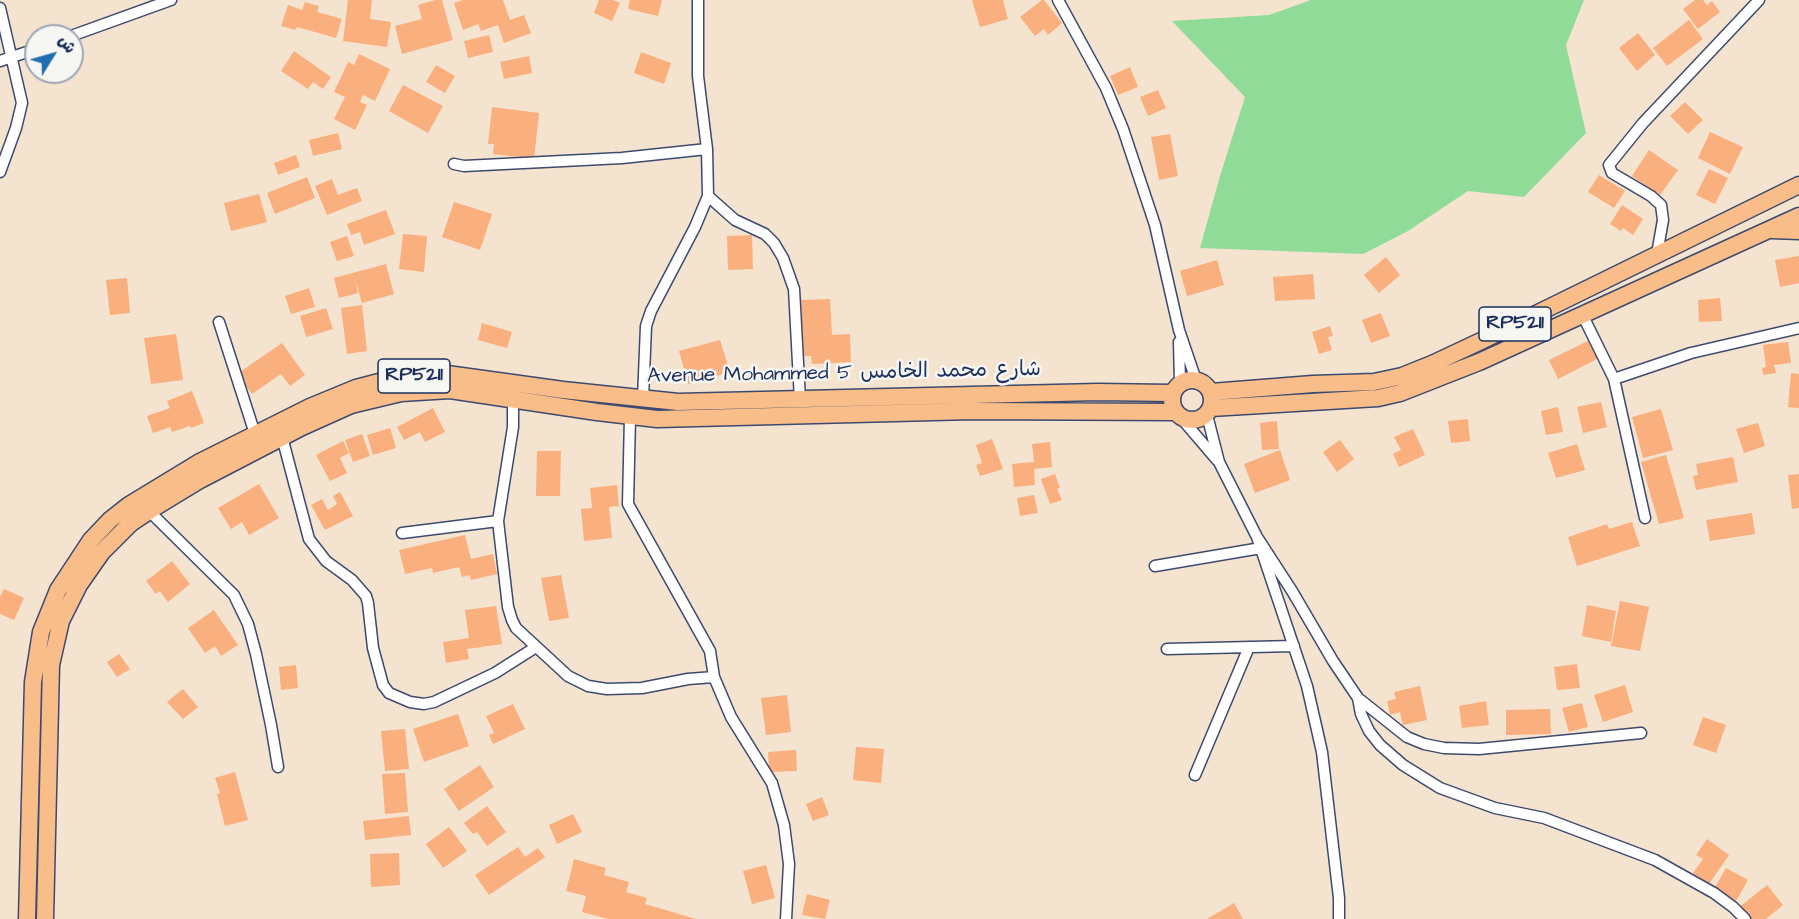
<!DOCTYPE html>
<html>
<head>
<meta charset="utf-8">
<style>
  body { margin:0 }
  #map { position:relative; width:1799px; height:919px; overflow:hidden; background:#f4e3ce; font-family:"Architects Daughter","Playpen Sans Arabic",sans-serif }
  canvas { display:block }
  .north { position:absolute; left:24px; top:24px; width:60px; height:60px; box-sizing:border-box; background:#f6f6f2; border:2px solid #9ea6b7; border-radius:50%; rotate:53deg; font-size:16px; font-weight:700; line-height:24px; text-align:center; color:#1b2f5e }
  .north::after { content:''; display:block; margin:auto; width:21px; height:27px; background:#1f6fb2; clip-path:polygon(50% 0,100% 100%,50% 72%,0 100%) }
</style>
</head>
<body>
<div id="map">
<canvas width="1799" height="919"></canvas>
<div class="north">ش</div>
</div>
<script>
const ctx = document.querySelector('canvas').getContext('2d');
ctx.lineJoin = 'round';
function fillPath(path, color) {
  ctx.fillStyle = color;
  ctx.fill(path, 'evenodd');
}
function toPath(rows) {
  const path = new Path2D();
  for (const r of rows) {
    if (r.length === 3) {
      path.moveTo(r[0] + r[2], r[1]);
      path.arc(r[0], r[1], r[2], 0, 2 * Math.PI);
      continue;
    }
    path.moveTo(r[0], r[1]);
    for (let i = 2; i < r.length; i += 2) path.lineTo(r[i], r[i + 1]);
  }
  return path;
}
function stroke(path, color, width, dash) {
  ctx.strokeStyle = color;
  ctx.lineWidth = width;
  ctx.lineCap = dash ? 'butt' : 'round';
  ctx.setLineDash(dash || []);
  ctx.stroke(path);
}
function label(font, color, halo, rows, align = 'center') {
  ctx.font = font + ' "Architects Daughter","Playpen Sans Arabic",sans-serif';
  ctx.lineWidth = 5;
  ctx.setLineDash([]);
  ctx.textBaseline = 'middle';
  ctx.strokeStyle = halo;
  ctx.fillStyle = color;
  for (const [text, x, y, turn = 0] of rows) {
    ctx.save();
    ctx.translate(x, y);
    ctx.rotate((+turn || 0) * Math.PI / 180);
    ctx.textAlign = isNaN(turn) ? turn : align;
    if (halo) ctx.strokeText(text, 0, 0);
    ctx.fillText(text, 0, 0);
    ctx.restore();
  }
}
const green = toPath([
  [1311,0,1584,0,1566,45,1586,133,1524,197,1468,191,1408,231,1363,254,1200,248,1220,176,1245,97,1172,21,1269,15]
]);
const building = toPath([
  [348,0,372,0,370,19,391,22,387,47,343,41],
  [435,0,442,0,453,40,402,54,395,26,422,19,418,5],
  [463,0,503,0,510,20,524,15,531,33,504,43,498,25,481,31,478,24,463,30,454,3],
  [599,0,613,0,620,3,612,21,594,13],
  [630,0,662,0,658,16,628,9],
  [972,0,1003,0,1008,19,980,27],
  [1042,0,1044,0,1062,23,1048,35,1044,29,1035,36,1020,17],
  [1695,0,1703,0,1707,5,1712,1,1720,12,1698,29,1683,9],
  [305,2,319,6,317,12,342,19,336,38,297,27,295,30,281,26,288,5,302,10],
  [1689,20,1703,39,1667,66,1653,48],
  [1638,33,1655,55,1637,71,1619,48],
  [489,35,493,52,468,58,464,41],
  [294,51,331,77,323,89,313,82,308,89,281,71],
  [641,52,671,63,664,84,634,73],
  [359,54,390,69,375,101,363,95,360,102,367,105,355,130,334,119,345,97,334,92,348,62,354,65],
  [529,56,532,73,504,79,500,62],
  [436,65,455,76,445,93,426,82],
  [1130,67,1138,87,1118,95,1110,76],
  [403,85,443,106,428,133,389,111],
  [1158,90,1166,108,1148,116,1140,97],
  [1685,102,1703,120,1688,134,1670,116],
  [492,107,539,113,534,159,493,154,494,144,488,144],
  [1710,132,1743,147,1730,174,1698,158],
  [338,133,342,149,313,156,309,140],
  [1170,134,1178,176,1159,180,1151,137],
  [1649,150,1678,170,1660,195,1632,176],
  [296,155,300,167,278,175,274,163],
  [1709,169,1728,178,1715,204,1696,195],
  [1599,175,1625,191,1614,208,1588,192],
  [307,177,315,198,275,214,267,193],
  [332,179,338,195,357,188,362,201,327,215,315,186],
  [259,194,267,222,231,231,224,203],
  [454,202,492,214,480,250,442,237],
  [1622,205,1643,219,1633,235,1623,228,1621,231,1610,224],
  [386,210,395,234,364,245,360,232,351,235,347,224],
  [403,234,427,236,424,272,399,269],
  [752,235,753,269,728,270,727,236],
  [347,236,354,256,337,261,330,242],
  [1799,256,1799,283,1780,287,1775,260],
  [1386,257,1400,275,1379,293,1364,275],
  [1217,260,1224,285,1187,296,1180,271],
  [386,264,394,294,362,303,355,279,358,293,339,298,334,278],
  [1313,274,1315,299,1275,301,1273,277],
  [127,278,130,313,110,315,106,280],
  [309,288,315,307,291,314,285,296],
  [1720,298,1722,321,1699,322,1698,300],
  [830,299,832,335,850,334,851,362,812,364,811,356,803,356,801,300],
  [362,305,367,351,347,354,341,308],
  [326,308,333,329,306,337,300,316],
  [1381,313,1390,336,1371,343,1362,320],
  [482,323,512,332,507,348,478,340],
  [1330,326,1333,336,1328,337,1332,350,1319,354,1312,332],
  [176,334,183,380,151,384,144,338],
  [720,340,730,372,688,384,679,351],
  [1590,340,1599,358,1558,379,1549,360],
  [1788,342,1791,363,1774,365,1776,373,1763,375,1762,368,1766,367,1763,345],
  [282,343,305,375,290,386,281,374,252,394,237,374],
  [1791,373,1799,374,1799,408,1788,407],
  [192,391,204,423,191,428,190,426,172,432,170,427,153,433,147,416,170,408,167,401],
  [1601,402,1607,427,1583,433,1577,407],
  [1558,407,1563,432,1546,435,1541,411],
  [433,408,445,432,425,442,420,432,404,440,397,427],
  [1661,409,1673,450,1643,458,1632,417],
  [1468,419,1470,441,1451,443,1448,421],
  [1277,421,1279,449,1262,450,1260,423],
  [1758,423,1765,446,1744,453,1736,429],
  [390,428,396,448,373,455,367,435],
  [1413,429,1425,455,1399,467,1393,454,1401,450,1394,437],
  [362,434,370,456,353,462,345,440],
  [992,439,1003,469,980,476,976,465,982,463,976,445],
  [1340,440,1354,459,1337,472,1323,452],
  [343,441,349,453,340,458,347,473,330,481,316,455],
  [1050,442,1052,467,1034,469,1035,485,1014,487,1012,464,1034,462,1032,444],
  [1577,444,1585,470,1556,478,1548,453],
  [1280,450,1290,480,1255,493,1244,464],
  [537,451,561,451,560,496,536,496],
  [1666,455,1684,518,1659,524,1641,462],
  [1733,457,1738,482,1696,490,1693,476,1698,475,1696,464],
  [1055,474,1060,488,1057,489,1062,500,1050,504,1041,479],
  [1799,474,1799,508,1792,509,1788,475],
  [259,484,279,518,249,535,242,522,231,529,218,508],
  [617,485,619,506,609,507,612,538,584,541,581,509,592,508,590,488],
  [340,492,353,516,325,530,311,505,322,499,328,510,337,504,333,496],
  [1034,495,1038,513,1020,516,1017,498],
  [1752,513,1755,534,1710,541,1706,520],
  [1632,522,1640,546,1577,566,1568,537,1607,524,1609,529],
  [465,535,471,559,493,554,497,574,471,580,470,575,462,577,459,567,433,573,432,568,405,574,399,550],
  [172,561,190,584,168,602,160,591,156,594,146,581],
  [561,575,569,618,549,621,541,578],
  [4,589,24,598,14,620,0,614,0,597],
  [1620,601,1649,607,1640,651,1611,646],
  [1587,605,1616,611,1611,642,1582,636],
  [496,606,502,644,467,649,469,659,446,663,443,642,469,638,465,610],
  [214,610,238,645,221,656,215,646,205,653,188,628],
  [119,654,130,669,117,677,107,662],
  [1577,664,1580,688,1557,690,1554,667],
  [296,665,298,688,281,690,279,667],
  [1625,685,1633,712,1603,722,1594,695],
  [1420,686,1427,720,1403,725,1400,712,1390,715,1387,701,1396,699,1394,692],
  [183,689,198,707,183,719,167,702],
  [787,695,791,732,766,735,761,698],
  [1486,701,1489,725,1462,728,1459,706],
  [1582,703,1588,727,1569,732,1562,708],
  [513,704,525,729,493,744,489,735,494,733,486,716],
  [1550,709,1551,734,1506,735,1506,710],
  [458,714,469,746,424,762,413,729],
  [1703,717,1726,725,1716,753,1693,745],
  [405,729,409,769,385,771,381,731],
  [856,747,884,749,881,783,853,780],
  [796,750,797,771,769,772,768,752],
  [480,765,494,787,459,811,444,789],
  [235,772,248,820,225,826,217,794,220,793,215,778],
  [405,773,408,812,385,814,382,774],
  [822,797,829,815,813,821,806,804],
  [487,806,506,832,487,846,477,832,473,834,464,823],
  [573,814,582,832,557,844,549,825],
  [409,816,411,835,365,840,363,821],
  [449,827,467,851,443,868,426,844],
  [1707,839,1729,855,1709,884,1693,873,1703,859,1696,855],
  [518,847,525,857,538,848,545,857,489,895,475,875],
  [399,853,400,885,371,887,370,854],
  [574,859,606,868,604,875,629,882,626,892,647,898,645,904,696,919,608,919,582,912,586,896,566,891],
  [766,865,775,898,752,904,743,871],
  [1726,868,1748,880,1736,901,1714,889],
  [1767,885,1783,905,1766,919,1745,919,1737,909],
  [807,894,830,900,825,919,802,915],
  [1234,903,1243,919,1207,919]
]);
const minor = toPath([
  [698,0,698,76,707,149],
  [1058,0,1106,88,1123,129,1155,225,1179,330,1196,380],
  [0,8,22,103,16,128,0,172],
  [71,36,171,0],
  [0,61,36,49],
  [454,164,464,166,622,158,707,149,708,196,695,227,651,311,646,326,643,399],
  [708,196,735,220,765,234,774,243,783,258,794,289,800,400],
  [1657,254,1663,220,1661,205,1651,196,1612,173,1609,165,1643,123,1759,0],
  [1582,314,1614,379,1645,518],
  [219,322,255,434],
  [1179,342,1180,383],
  [1614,379,1691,353,1799,328],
  [1207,415,1219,462,1257,537,1307,686,1322,752,1339,898,1339,919],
  [630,417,628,504,710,651,714,677,731,717,772,783,784,825,789,864,786,919],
  [1182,419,1217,460],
  [282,437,309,539,326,561,352,580,366,596,368,603,373,648,383,685,389,693,410,702,424,704,434,702,495,673,536,647],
  [149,511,234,595,248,624,256,654,271,725,278,767],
  [498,521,508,607,512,620,516,628,568,676,588,686,607,689,642,688,688,679,714,677],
  [402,533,498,521,513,427,513,400],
  [1257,537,1292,591,1333,661,1358,698,1361,714,1369,731,1380,745,1403,765,1440,788,1495,808,1544,818,1655,860,1714,893,1733,907,1745,919],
  [1155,566,1261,548],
  [1167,649,1294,646],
  [1358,698,1407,737,1424,744,1444,748,1479,749,1641,733],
  [1195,775,1249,647]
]);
const primary = toPath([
  [1772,230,1799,231],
  [1192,400,20],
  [1211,392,1313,384,1374,382,1402,376,1432,364,1481,341,1799,185],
  [1211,408,1378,398,1400,393,1479,362,1799,216],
  [27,919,33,682,41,632,58,590,91,540,110,520,129,505,198,463,310,407,356,388,379,382,402,377,447,374,563,390,678,402,1098,392,1172,393],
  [45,919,51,665,61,621,79,585,102,552,131,523,149,511,200,480,302,427,351,405,401,393,450,390,597,412,657,419,973,411,1175,412]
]);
const shields = [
  [1515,324,72],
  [414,376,72]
];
const shieldNames = [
  ["RP5211",1515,324],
  ["RP5211",414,376]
];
const streetNames = [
  ["Avenue Mohammed 5 شارع محمد الخامس",844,374,-1]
];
fillPath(green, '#90db98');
fillPath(building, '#faaf7f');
stroke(minor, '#3c4a6f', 13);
stroke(primary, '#3c4a6f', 19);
stroke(minor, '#fff', 10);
stroke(primary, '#f8bd89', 16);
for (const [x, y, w] of shields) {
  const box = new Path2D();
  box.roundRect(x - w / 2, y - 17, w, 34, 4.5);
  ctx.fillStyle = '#f6f6f2';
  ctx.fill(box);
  stroke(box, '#1b2f5e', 1.5);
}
label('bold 20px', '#1b2f5e', null, shieldNames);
label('21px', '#1b2f5e', '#f6f6f2', streetNames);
</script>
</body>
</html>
